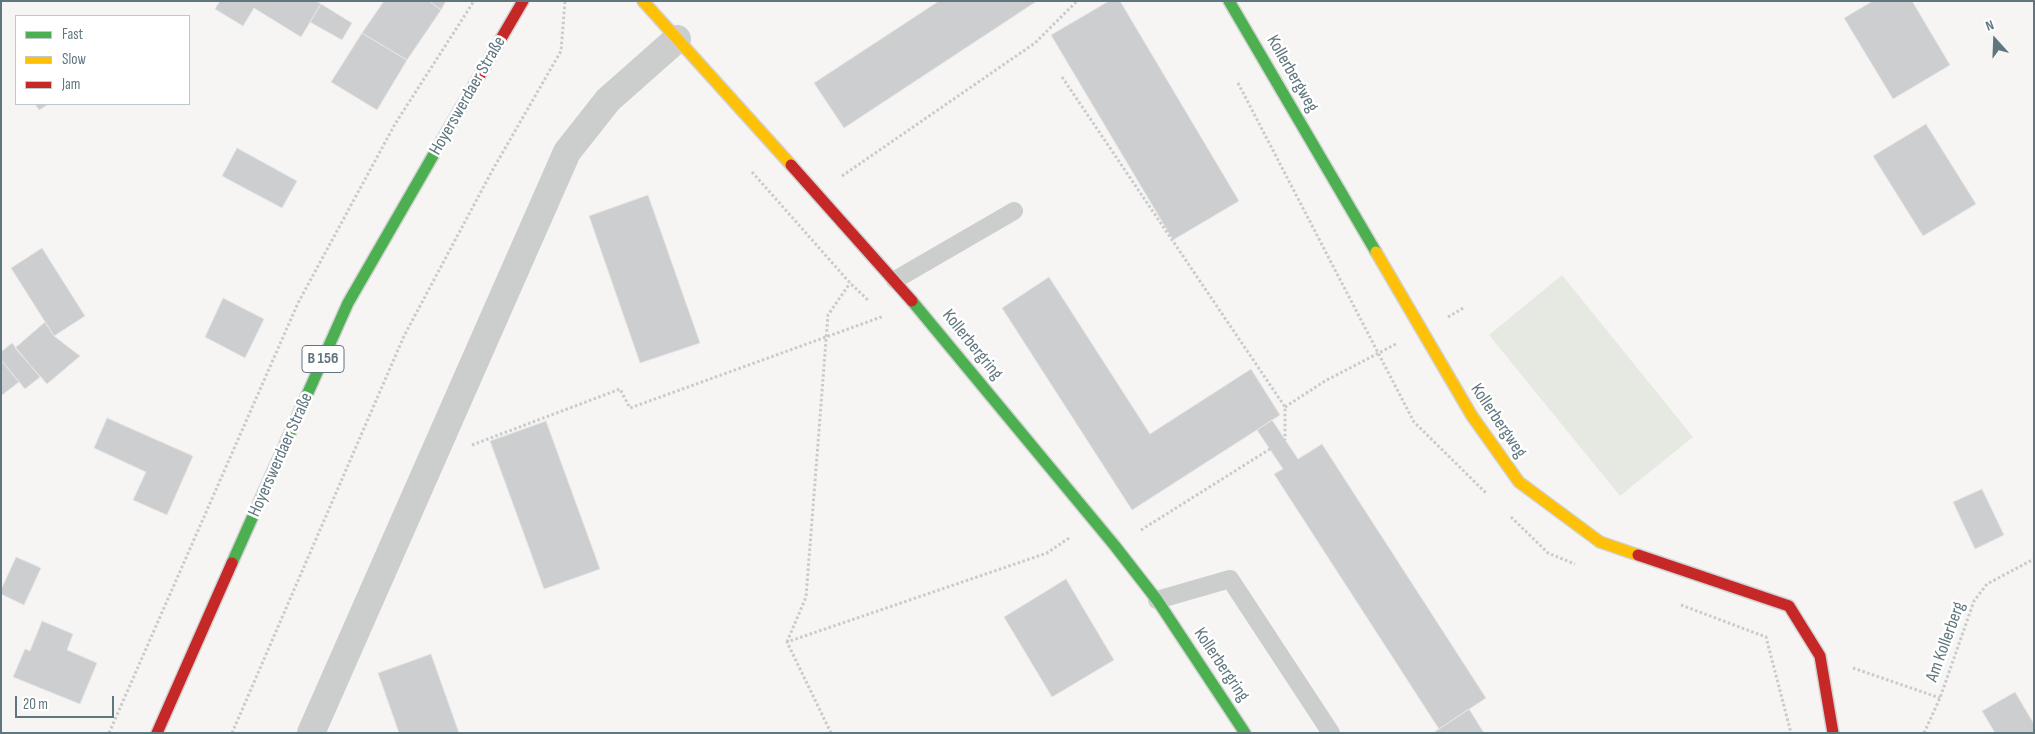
<!DOCTYPE html>
<html>
<head>
<meta charset="utf-8">
<style>
  body { margin:0 }
  #map { position:relative; width:2035px; height:734px; overflow:hidden; background:#f6f5f4; font-family:"Sofia Sans Condensed",sans-serif }
  canvas { display:block }
  .frame { position:absolute; inset:0; border:2px solid #60767f; pointer-events:none }
  .legend { position:absolute; left:15px; top:15px; width:175px; height:90px; box-sizing:border-box; background:#fff; border:1px solid #bfc8cc; margin:0; padding:6px 9px; list-style:none; font-size:15px; color:#60767f }
  .legend li { display:flex; align-items:center; gap:10px; height:25px }
  .legend b { width:25px; border:1px solid #bfc8cc }
  .north { position:absolute; left:1970px; top:15px; width:50px; height:50px; -webkit-text-stroke:4px #fff; paint-order:stroke; rotate:340deg; font-size:14px; font-weight:700; line-height:20px; text-align:center; color:#60767f }
  .north::after { content:''; display:block; margin:auto; width:18px; height:22px; background:#60767f; clip-path:polygon(50% 0,100% 100%,50% 72%,0 100%) }
  .scale { position:absolute; left:15px; top:696px; width:99px; height:22px; box-sizing:border-box; border:2px solid #60767f; border-top:0; padding-left:6px; font-size:15px; line-height:18px; white-space:nowrap; color:#60767f; -webkit-text-stroke:4px #fff; paint-order:stroke }
</style>
</head>
<body>
<div id="map">
<canvas width="2035" height="734"></canvas>
<div class="frame"></div>
<ul class="legend">
<li><b style="height:6px;background:#4caf50"></b>Fast</li>
<li><b style="height:6px;background:#ffc107"></b>Slow</li>
<li><b style="height:6px;background:#c62828"></b>Jam</li>
</ul>
<div class="north">N</div>
<div class="scale">20 m</div>
</div>
<script>
const ctx = document.querySelector('canvas').getContext('2d');
ctx.lineJoin = 'round';
function fillPath(path, color) {
  ctx.fillStyle = color;
  ctx.fill(path, 'evenodd');
}
function toPath(rows) {
  const path = new Path2D();
  for (const r of rows) {
    path.moveTo(r[0], r[1]);
    for (let i = 2; i < r.length; i += 2) path.lineTo(r[i], r[i + 1]);
  }
  return path;
}
function stroke(path, color, width, dash) {
  ctx.strokeStyle = color;
  ctx.lineWidth = width;
  ctx.lineCap = dash ? 'butt' : 'round';
  ctx.setLineDash(dash || []);
  ctx.stroke(path);
}
function label(font, color, halo, rows, align = 'center') {
  ctx.font = font + ' "Sofia Sans Condensed",sans-serif';
  ctx.lineWidth = 5;
  ctx.setLineDash([]);
  ctx.textBaseline = 'middle';
  ctx.strokeStyle = halo;
  ctx.fillStyle = color;
  for (const [text, x, y, turn = 0] of rows) {
    ctx.save();
    ctx.translate(x, y);
    ctx.rotate((+turn || 0) * Math.PI / 180);
    ctx.textAlign = isNaN(turn) ? turn : align;
    if (halo) ctx.strokeText(text, 0, 0);
    ctx.fillText(text, 0, 0);
    ctx.restore();
  }
}
const green = toPath([
  [1562,275,1693,437,1620,496,1489,335]
]);
const building = toPath([
  [220,1,316,1,321,4,301,37,254,8,243,26,215,9,220,1],
  [384,1,429,1,441,10,407,60,362,33,384,1],
  [429,1,446,1,441,10,429,1],
  [939,1,1037,1,844,128,814,83,939,1],
  [1109,1,1120,1,1239,201,1173,240,1051,35,1109,1],
  [1873,1,1912,1,1950,65,1893,99,1844,18,1873,1],
  [321,4,352,23,342,40,310,22,321,4],
  [362,33,407,60,377,110,331,82,362,33],
  [35,104,49,104,39,110,35,104],
  [1926,124,1976,204,1923,236,1873,156,1926,124],
  [237,148,297,181,282,208,222,176,237,148],
  [648,195,700,343,640,363,589,216,648,195],
  [42,248,85,316,54,336,11,268,42,248],
  [1049,277,1150,434,1251,369,1280,415,1132,510,1002,308,1049,277],
  [223,298,264,319,245,358,205,337,223,298],
  [45,322,54,336,80,356,47,384,15,348,45,322],
  [12,343,40,377,25,389,1,360,1,352,12,343],
  [1,360,19,382,2,395,1,393,1,360],
  [107,418,193,456,167,515,133,500,146,472,94,448,107,418],
  [1272,420,1298,459,1322,444,1486,698,1439,729,1274,474,1283,469,1257,430,1272,420],
  [546,421,600,569,544,589,490,441,546,421],
  [1982,489,2004,535,1975,549,1953,502,1982,489],
  [16,557,41,568,24,605,1,594,1,590,16,557],
  [1066,579,1114,660,1052,697,1004,617,1066,579],
  [42,621,73,634,67,650,97,663,80,704,13,677,25,649,30,651,42,621],
  [431,654,459,733,399,733,378,673,431,654],
  [2015,692,2034,724,2034,733,1995,733,1982,711,2015,692],
  [1469,709,1484,733,1433,733,1469,709]
]);
const path = toPath([
  [1062,77,1285,407,1285,440],
  [1238,83,1414,422,1486,493],
  [752,172,850,283,869,301],
  [842,176,1035,43,1077,1],
  [1448,317,1465,307],
  [1285,407,1325,381,1396,344],
  [472,445,620,389,630,408,884,316],
  [1511,517,1548,553,1575,564],
  [1141,530,1270,449],
  [1681,605,1766,637,1791,733],
  [787,642,806,597,828,315,850,283],
  [1853,668,1940,698],
  [109,733,298,303,395,124,474,1],
  [232,733,404,336,492,171,561,51,565,1],
  [831,733,787,642,1047,553,1069,538],
  [1924,733,1940,698,1974,601,1987,584,2034,559]
]);
const lane = toPath([
  [895,280,1014,211],
  [1157,600,1230,579,1331,733]
]);
const street = toPath([
  [311,733,567,152,608,100,677,39]
]);
const fast = toPath([
  [1229,1,1376,252],
  [912,301,1115,546,1157,600,1245,733],
  [232,563,348,303,438,147]
]);
const slow = toPath([
  [643,1,791,165],
  [1376,252,1472,416,1519,482,1600,542,1638,555]
]);
const jam = toPath([
  [438,147,523,1],
  [791,165,912,301],
  [1638,555,1789,606,1820,656,1833,733],
  [157,733,232,563]
]);
const shields = [
  [323,359,42]
];
const shieldNames = [
  ["B 156",323,359]
];
const streetNames = [
  ["Kollerbergweg",1292,74,60],
  ["Hoyerswerdaer Straße",468,96,-60],
  ["Kollerbergring",972,345,51],
  ["Kollerbergweg",1498,421,56],
  ["Hoyerswerdaer Straße",281,455,-66],
  ["Am Kollerberg",1946,642,-70],
  ["Kollerbergring",1221,665,56]
];
fillPath(green, '#e6e8e2');
fillPath(building, '#cdcecf');
stroke(building, '#e5e4e4', 1);
stroke(fast, '#d1d3d3', 14);
stroke(slow, '#d1d3d3', 14);
stroke(jam, '#d1d3d3', 14);
stroke(path, '#c9cacb', 3, [2.5, 2.5]);
stroke(lane, '#cccdcd', 18);
stroke(street, '#cccdcd', 28);
stroke(fast, '#4caf50', 11);
stroke(slow, '#ffc107', 11);
stroke(jam, '#c62828', 11);
for (const [x, y, w] of shields) {
  const box = new Path2D();
  box.roundRect(x - w / 2, y - 13.5, w, 27, 4);
  ctx.fillStyle = '#fff';
  ctx.fill(box);
  stroke(box, '#60767f', 1);
}
label('bold 16px', '#60767f', null, shieldNames);
label('18px', '#60767f', '#fff', streetNames);
</script>
</body>
</html>
